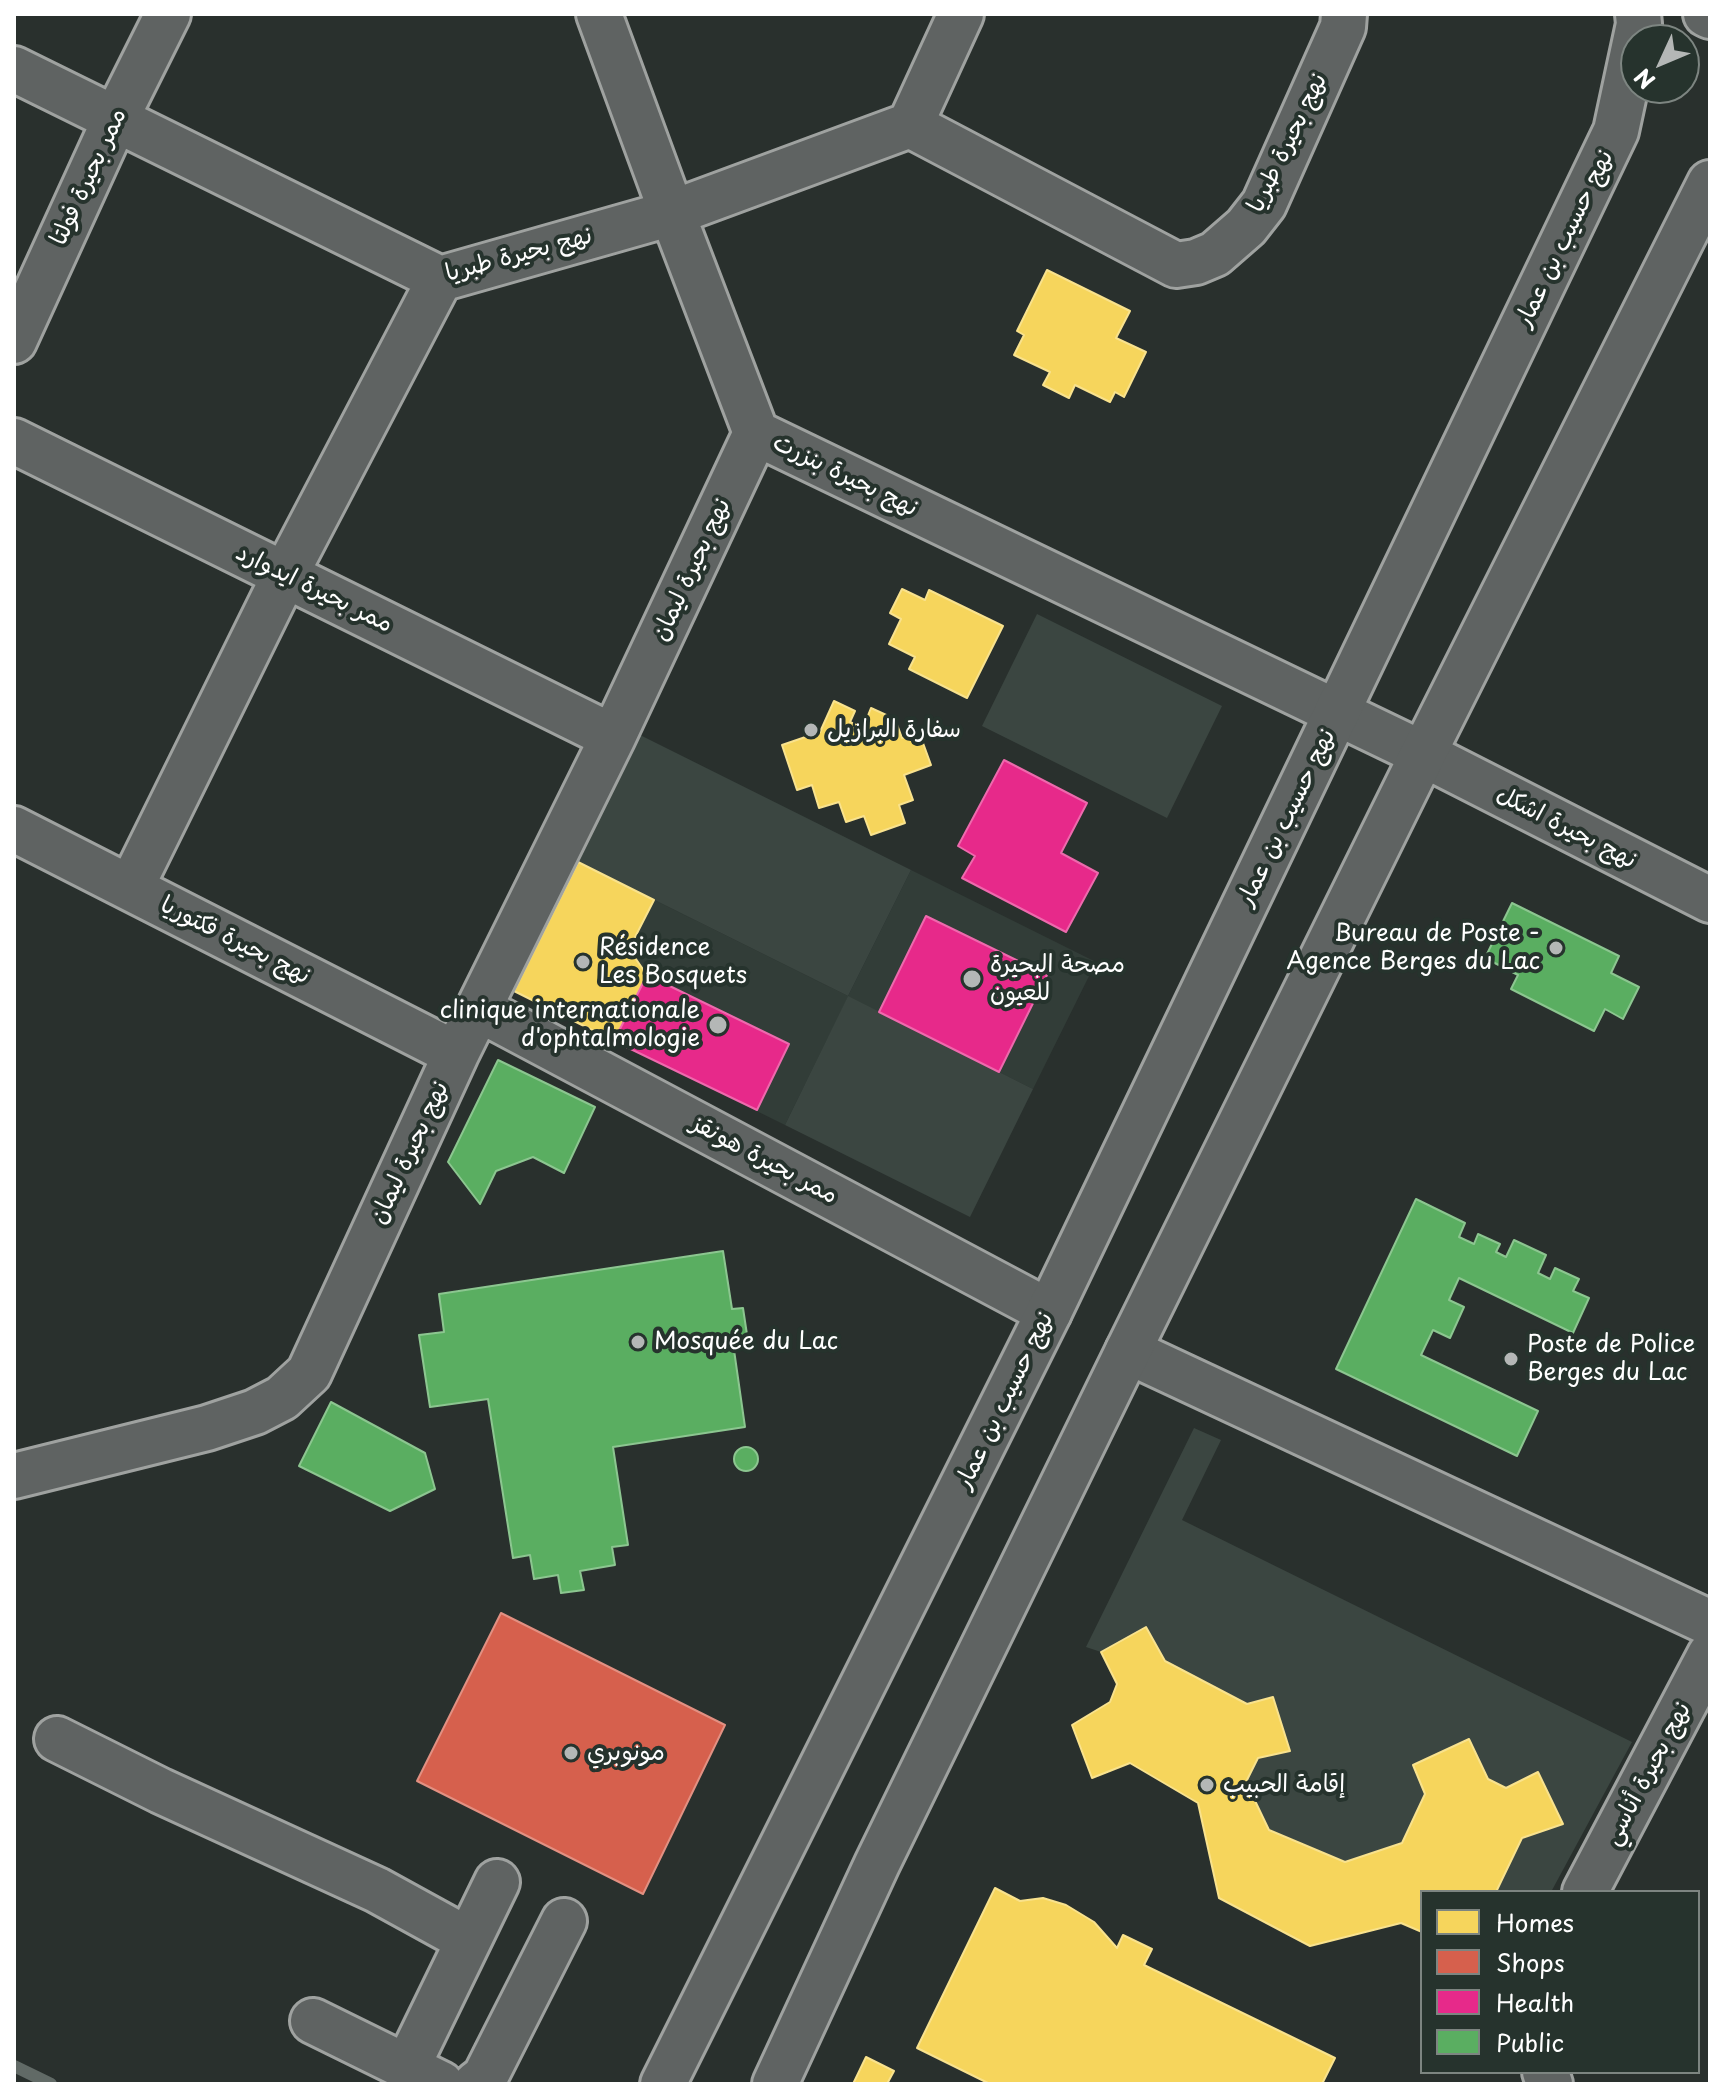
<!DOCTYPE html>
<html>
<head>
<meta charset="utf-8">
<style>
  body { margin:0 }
  #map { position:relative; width:1724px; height:2098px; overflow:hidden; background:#29302d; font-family:"Playpen Sans",sans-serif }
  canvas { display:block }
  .frame { position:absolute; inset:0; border:16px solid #fff; pointer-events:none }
  .legend { position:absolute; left:1420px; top:1890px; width:280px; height:184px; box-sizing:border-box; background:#26332d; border:2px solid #7d8581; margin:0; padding:10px 14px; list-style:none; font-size:24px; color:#fff }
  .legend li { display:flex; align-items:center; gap:16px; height:40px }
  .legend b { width:40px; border:2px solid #7d8581 }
  .north { position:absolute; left:1620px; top:24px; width:80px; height:80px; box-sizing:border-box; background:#26332d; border:2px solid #7d8581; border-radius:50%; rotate:226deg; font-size:22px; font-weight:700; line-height:32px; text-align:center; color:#fff }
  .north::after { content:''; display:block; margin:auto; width:28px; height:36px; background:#b4b7b6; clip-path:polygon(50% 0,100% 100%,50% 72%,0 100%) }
</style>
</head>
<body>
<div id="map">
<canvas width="1724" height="2098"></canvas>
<div class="frame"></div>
<ul class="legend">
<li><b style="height:22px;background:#f6d55c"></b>Homes</li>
<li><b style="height:22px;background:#d6604d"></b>Shops</li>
<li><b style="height:22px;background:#e7298a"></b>Health</li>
<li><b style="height:22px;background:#5aae61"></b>Public</li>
</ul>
<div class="north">N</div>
</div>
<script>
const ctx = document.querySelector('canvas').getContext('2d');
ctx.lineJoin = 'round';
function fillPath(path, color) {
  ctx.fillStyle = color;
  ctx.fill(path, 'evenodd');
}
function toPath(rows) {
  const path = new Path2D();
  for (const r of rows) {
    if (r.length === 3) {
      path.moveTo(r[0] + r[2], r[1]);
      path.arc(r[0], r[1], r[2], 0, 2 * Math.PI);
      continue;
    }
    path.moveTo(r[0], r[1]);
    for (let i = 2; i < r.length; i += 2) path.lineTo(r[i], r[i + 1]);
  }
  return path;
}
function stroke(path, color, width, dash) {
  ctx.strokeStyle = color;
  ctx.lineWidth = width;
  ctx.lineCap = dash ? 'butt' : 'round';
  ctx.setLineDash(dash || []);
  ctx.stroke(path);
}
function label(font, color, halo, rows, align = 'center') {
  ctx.font = font + ' "Playpen Sans","Playpen Sans Arabic",sans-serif';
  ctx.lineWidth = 8;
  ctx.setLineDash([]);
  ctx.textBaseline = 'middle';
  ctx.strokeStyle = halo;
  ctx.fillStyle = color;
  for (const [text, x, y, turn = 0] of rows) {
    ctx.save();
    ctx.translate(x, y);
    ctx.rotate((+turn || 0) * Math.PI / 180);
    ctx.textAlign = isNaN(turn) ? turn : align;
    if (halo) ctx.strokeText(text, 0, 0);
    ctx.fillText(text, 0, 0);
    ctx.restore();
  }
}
const built = toPath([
  [578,862,848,996,911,870,1096,962,1033,1089,848,997,785,1125,514,991]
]);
const green = toPath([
  [1037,614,1222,706,1167,818,982,726],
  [640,735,911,870,848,996,1033,1089,970,1217,785,1125,848,996,578,862],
  [1194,1428,1221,1440,1182,1520,1632,1742,1551,1892,1496,1892,1522,1838,1563,1824,1538,1773,1506,1788,1488,1779,1469,1739,1413,1765,1425,1794,1402,1843,1345,1862,1269,1830,1246,1782,1258,1758,1290,1750,1273,1697,1247,1704,1165,1661,1145,1628,1101,1652,1086,1647]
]);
const homes = toPath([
  [1047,270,1130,311,1116,338,1146,352,1124,397,1115,392,1110,402,1075,385,1069,398,1043,385,1050,372,1014,355,1024,335,1017,331,1047,270],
  [902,589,925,600,929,590,1003,626,967,698,909,669,915,657,889,644,901,619,890,613,902,589],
  [834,701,855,711,850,722,863,728,871,708,895,719,902,738,919,732,931,765,904,775,913,800,899,805,905,823,871,835,864,816,846,822,839,802,819,808,812,785,797,790,782,745,820,732,834,701],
  [578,862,654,900,629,949,647,975,614,1041,514,991,578,862],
  [1146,1627,1165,1661,1247,1704,1273,1697,1290,1751,1258,1758,1246,1782,1269,1830,1345,1862,1402,1843,1425,1794,1413,1765,1469,1739,1488,1779,1506,1788,1538,1772,1563,1824,1522,1838,1496,1892,1422,1892,1422,1932,1401,1923,1310,1946,1219,1898,1198,1803,1130,1763,1092,1778,1072,1725,1110,1702,1117,1684,1101,1652,1146,1627],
  [995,1888,1020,1901,1043,1898,1066,1905,1094,1922,1117,1948,1123,1935,1152,1949,1144,1965,1335,2058,1322,2084,990,2084,917,2048,995,1888],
  [866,2057,894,2071,887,2084,853,2084,866,2057]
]);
const shops = toPath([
  [501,1613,725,1725,643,1894,417,1781,501,1613]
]);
const health = toPath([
  [1004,760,1087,803,1061,853,1098,873,1066,932,962,878,975,856,958,846,1004,760],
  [926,916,1047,975,999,1072,879,1012,926,916],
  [647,975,789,1044,757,1110,614,1041,647,975]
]);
const public = toPath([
  [1512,903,1619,956,1611,973,1639,987,1623,1019,1605,1009,1594,1031,1511,989,1518,975,1485,958,1512,903],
  [498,1060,595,1107,564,1173,533,1157,496,1171,480,1204,448,1162,498,1060],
  [1416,1199,1465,1223,1459,1237,1474,1244,1478,1234,1500,1244,1496,1252,1506,1257,1514,1240,1546,1255,1538,1273,1550,1279,1555,1268,1579,1279,1573,1291,1589,1298,1573,1333,1459,1278,1449,1300,1464,1307,1450,1338,1433,1330,1421,1355,1538,1411,1517,1456,1336,1369,1416,1199],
  [723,1251,732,1309,743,1308,749,1348,734,1350,745,1427,613,1447,628,1545,612,1547,615,1565,580,1571,584,1590,561,1593,558,1575,534,1579,530,1555,513,1558,488,1399,430,1407,419,1335,444,1332,439,1294,723,1251],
  [331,1402,425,1453,435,1489,390,1511,299,1466,331,1402],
  [746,1459,12]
]);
const stream = toPath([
  [14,2066,51,2084]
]);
const minor = toPath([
  [599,14,672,213,756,433,1423,754,1710,900],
  [14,69,440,279,672,213,910,125,961,14],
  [910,125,1176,265,1196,262,1215,254,1246,227,1264,204,1343,27,1344,14],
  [14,341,115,120,168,14],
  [14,441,613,737],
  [14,829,456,1054],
  [131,887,285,575,440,279],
  [479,1009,1049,1312],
  [1128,1351,1710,1623],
  [14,1476,207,1428,255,1412,282,1398,309,1373,456,1054,613,737,756,433],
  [57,1739,161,1791,377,1890,468,1940],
  [1585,1892,1710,1655],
  [313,2021,441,2084],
  [407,2067,497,1882],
  [1545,2072,1550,2084],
  [476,2084,485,2077,564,1921]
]);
const major = toPath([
  [1706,14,1710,16],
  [663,2084,1049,1312,1616,131,1639,24,1638,14],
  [775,2084,877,1864,1128,1351,1423,754,1710,183]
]);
const markers = [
  [811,730,8,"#b4b7b6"],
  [1556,948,8,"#b4b7b6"],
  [583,962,8,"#b4b7b6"],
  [972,979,10,"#b4b7b6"],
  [718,1025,10,"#b4b7b6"],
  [638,1342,8,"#b4b7b6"],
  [1511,1359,8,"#b4b7b6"],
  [571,1753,8,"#b4b7b6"],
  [1207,1785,8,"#b4b7b6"]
];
const streetNames = [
  ["نهج بحيرة طبريا",1288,143,-64],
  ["ممر بحيرة فولتا",89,177,-65],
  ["نهج حسيب بن عمار",1565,239,-64],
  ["نهج بحيرة طبريا",519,255,-15],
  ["نهج بحيرة بنزرت",845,476,26],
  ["نهج بحيرة ليمان",692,570,-65],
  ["ممر بحيرة ايدوارد",314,589,26],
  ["نهج حسيب بن عمار",1287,818,-64],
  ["نهج بحيرة اشكل",1566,828,27],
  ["نهج بحيرة فكتوريا",235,941,27],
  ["نهج بحيرة ليمان",410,1153,-65],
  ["ممر بحيرة هونقز",764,1160,28],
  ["نهج حسيب بن عمار",1005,1401,-64],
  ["نهج بحيرة أناسي",1648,1774,-62]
];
const poiNames = [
  ["سفارة البرازيل",827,730],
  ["Bureau de Poste -",1540,934,"right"],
  ["Agence Berges du Lac",1540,962,"right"],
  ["Résidence",599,948],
  ["Les Bosquets",599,976],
  ["مصحة البحيرة",990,965],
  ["للعيون",990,993],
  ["clinique internationale",700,1011,"right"],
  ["d'ophtalmologie",700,1039,"right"],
  ["Mosquée du Lac",654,1342],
  ["Poste de Police",1527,1345],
  ["Berges du Lac",1527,1373],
  ["مونوبري",587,1753],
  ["إقامة الحبيب",1223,1785]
];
fillPath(built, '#323d38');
fillPath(green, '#3b4641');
fillPath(homes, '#f6d55c');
stroke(homes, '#f9e28d', 2);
fillPath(shops, '#d6604d');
stroke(shops, '#e29082', 2);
fillPath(health, '#e7298a');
stroke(health, '#ee69ad', 2);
fillPath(public, '#5aae61');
stroke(public, '#8cc690', 2);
stroke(stream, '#616a66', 12);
stroke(minor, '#9fa2a0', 50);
stroke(major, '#9fa2a0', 50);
stroke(minor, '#5f6362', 44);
stroke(major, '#5f6362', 44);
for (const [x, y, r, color] of markers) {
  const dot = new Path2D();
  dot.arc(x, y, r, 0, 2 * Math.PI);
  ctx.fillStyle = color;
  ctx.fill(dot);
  stroke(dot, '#26332d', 3);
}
label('24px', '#fff', '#26332d', streetNames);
label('24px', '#fff', '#26332d', poiNames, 'left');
</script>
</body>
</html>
